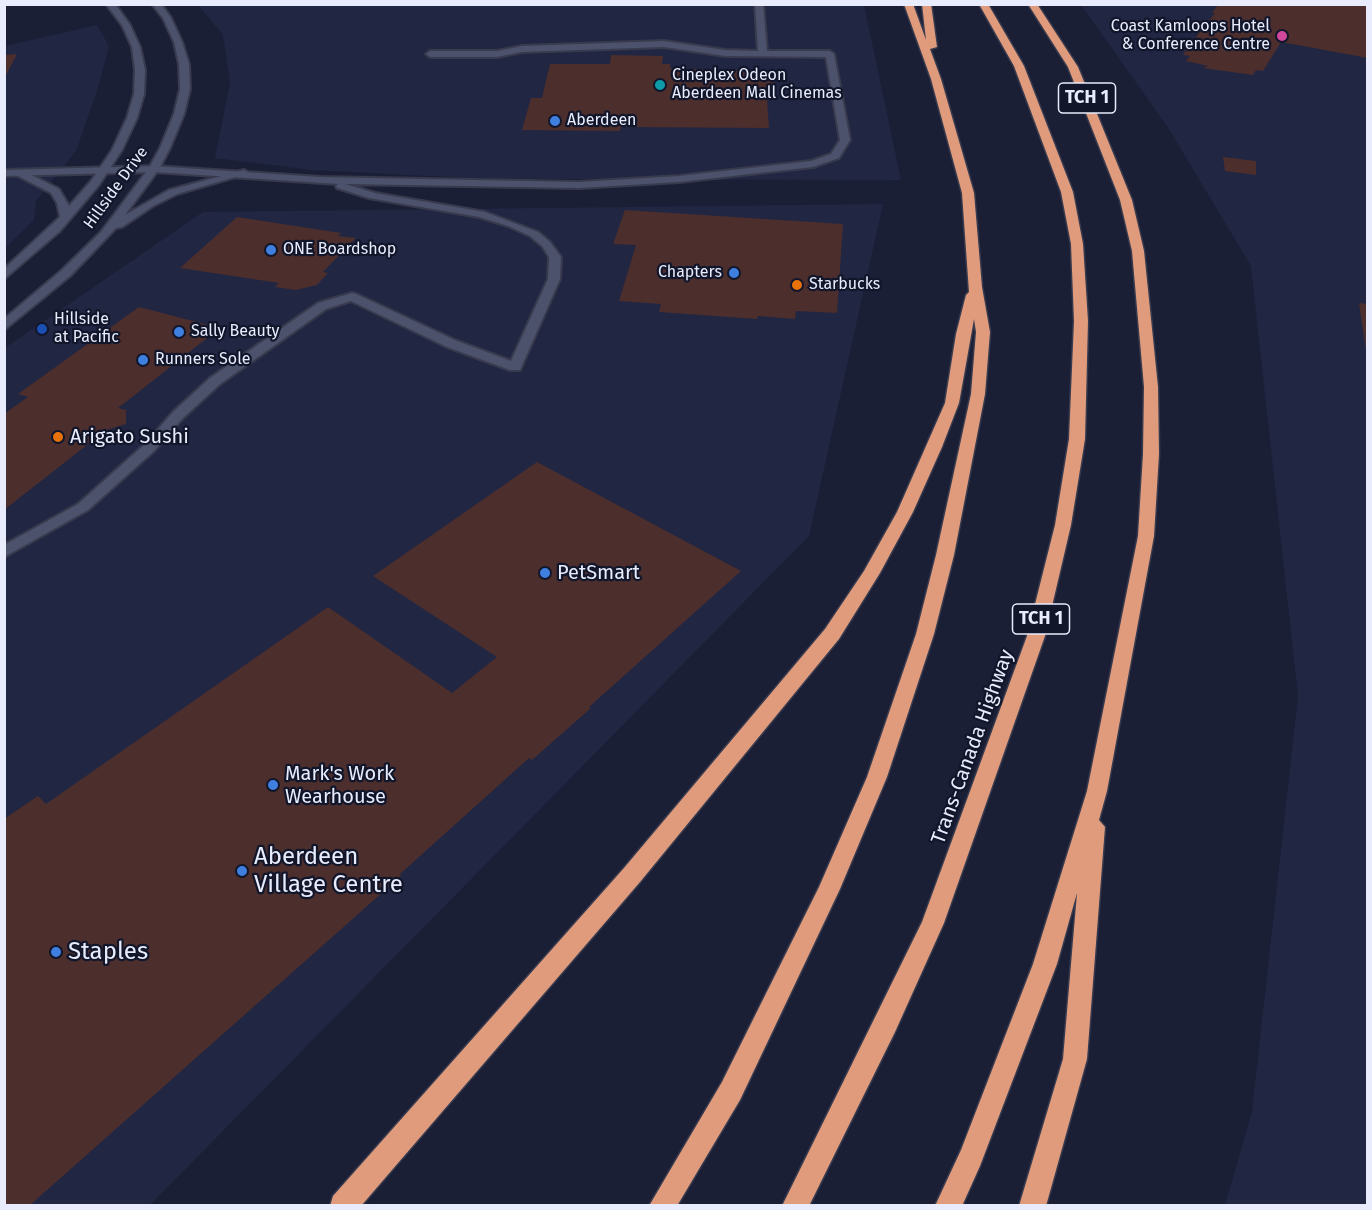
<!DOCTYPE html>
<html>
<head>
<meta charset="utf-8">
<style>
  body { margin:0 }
  #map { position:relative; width:1372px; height:1210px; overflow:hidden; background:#1b1f36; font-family:"Fira Sans",sans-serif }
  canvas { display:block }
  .frame { position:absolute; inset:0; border:6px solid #e8ecfc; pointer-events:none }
</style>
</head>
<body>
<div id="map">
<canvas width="1372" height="1210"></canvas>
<div class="frame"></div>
</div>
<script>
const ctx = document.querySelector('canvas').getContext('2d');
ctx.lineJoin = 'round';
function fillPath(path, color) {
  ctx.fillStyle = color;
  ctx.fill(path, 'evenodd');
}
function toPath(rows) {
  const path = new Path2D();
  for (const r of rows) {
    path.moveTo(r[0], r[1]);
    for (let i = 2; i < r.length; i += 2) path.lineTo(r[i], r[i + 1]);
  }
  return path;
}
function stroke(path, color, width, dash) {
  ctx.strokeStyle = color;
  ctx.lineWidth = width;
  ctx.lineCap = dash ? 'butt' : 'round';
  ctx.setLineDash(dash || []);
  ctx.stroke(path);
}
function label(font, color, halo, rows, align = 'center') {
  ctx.font = font + ' "Fira Sans",sans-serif';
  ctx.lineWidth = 4.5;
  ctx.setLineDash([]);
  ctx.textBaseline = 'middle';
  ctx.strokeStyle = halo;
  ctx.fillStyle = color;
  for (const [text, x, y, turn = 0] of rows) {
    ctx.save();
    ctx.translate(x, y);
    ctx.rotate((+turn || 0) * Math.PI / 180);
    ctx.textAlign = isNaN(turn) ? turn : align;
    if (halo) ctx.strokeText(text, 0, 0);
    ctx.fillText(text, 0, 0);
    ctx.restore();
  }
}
const built = toPath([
  [198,5,864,5,901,180,487,179,312,170,215,158,230,83,223,35],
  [1081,5,1367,5,1367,1205,1225,1205,1252,1112,1298,696,1251,266,1169,129],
  [97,25,109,46,97,91,76,151,36,201,34,220,5,248,5,46],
  [883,204,809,536,150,1205,5,1206,5,348,203,212]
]);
const building = toPath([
  [1368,4,1368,58,1281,42,1263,71,1256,70,1253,75,1203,68,1208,66,1186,61,1190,56,1183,55,1187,49,1185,49,1191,41,1194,41,1205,23,1207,23,1215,13,1212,13,1218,5],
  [17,54,4,79,4,55],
  [611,55,663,56,662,64,670,64,670,68,773,72,775,100,767,100,769,128,621,127,620,131,522,130,531,98,542,98,550,64,610,64],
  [1223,157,1256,161,1256,175,1225,171],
  [625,210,843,224,837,313,796,311,795,319,758,316,757,319,659,312,661,304,619,301,636,245,613,244],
  [237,217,341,233,338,236,356,238,323,272,328,273,317,285,296,290,275,287,279,283,180,268],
  [1359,303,1368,304,1368,350,1366,350],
  [139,307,220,328,118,408,126,410,126,424,106,430,4,510,4,414,28,397,18,394],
  [537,462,741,571,589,707,591,708,532,760,529,758,400,874,401,876,29,1206,4,1206,4,819,38,796,46,804,328,607,452,693,497,657,373,576]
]);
const service = toPath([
  [755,4,763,4,767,51,830,51,834,54,850,140,839,158,813,167,679,182,579,188,345,184,375,193,485,212,538,232,550,242,561,257,560,279,520,370,510,370,447,347,351,301,326,309,220,384,183,418,154,451,88,510,4,557,4,545,78,504,144,445,173,412,210,378,318,303,352,293,356,294,457,341,511,361,548,279,549,257,542,246,530,236,508,226,479,217,369,198,337,188,336,186,338,184,154,172,4,176,4,170,154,166,320,177,579,182,679,176,811,161,831,154,840,140,826,57,725,56,664,47,522,52,497,57,430,57,426,54,430,51,497,51,522,46,664,41,725,50,758,51,755,4]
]);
const secondary = toPath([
  [106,4,115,4,130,25,140,47,145,70,144,94,137,118,122,150,99,185,60,231,4,279,4,269,60,217,57,203,51,193,14,174,14,170,22,170,59,189,69,206,91,181,112,150,127,118,134,94,135,70,132,47,122,25,106,4],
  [152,4,161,4,171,18,182,42,189,64,190,89,184,114,170,148,159,169,125,215,169,190,244,170,249,173,177,194,153,206,122,227,116,228,70,276,4,330,4,319,62,270,101,232,149,168,160,148,174,114,180,89,179,64,174,42,163,18,152,4]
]);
const motorway = toPath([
  [904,4,913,4,926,40,922,4,931,4,937,47,930,49,941,79,974,193,982,287,990,332,985,394,954,555,934,634,887,777,840,889,740,1100,677,1206,649,1206,722,1082,819,887,867,777,916,634,936,555,971,394,976,332,974,319,959,403,942,447,913,512,880,573,839,639,640,882,361,1206,330,1206,333,1196,624,868,825,629,864,571,897,512,945,403,956,334,966,295,969,292,962,193,931,79,904,4],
  [979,4,988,4,1024,66,1073,192,1083,244,1088,321,1085,439,1071,525,1045,636,944,923,895,1032,809,1206,782,1206,922,922,1027,636,1055,525,1069,439,1074,321,1071,244,1061,192,1014,66,979,4],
  [1028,4,1037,4,1078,67,1132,200,1144,251,1158,387,1159,454,1154,536,1107,791,1099,820,1105,827,1087,1059,1046,1206,1019,1206,1063,1059,1077,893,1057,964,980,1166,962,1206,935,1206,961,1150,1033,964,1087,791,1138,536,1143,454,1144,387,1132,251,1120,200,1068,67,1028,4]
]);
const markers = [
  [1282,36,6,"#d1479c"],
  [660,85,6,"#0f9aa8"],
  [555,121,6,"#3f7fe0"],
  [271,250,6,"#3f7fe0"],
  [734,273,6,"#3f7fe0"],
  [797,285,6,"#e8710a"],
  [42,329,6,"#1a4fb4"],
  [179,332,6,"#3f7fe0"],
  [143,360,6,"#3f7fe0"],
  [58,437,6,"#e8710a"],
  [545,573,6,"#3f7fe0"],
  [273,785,6,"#3f7fe0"],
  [242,871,6,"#3f7fe0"],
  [56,952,6,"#3f7fe0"]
];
const farPoinames = [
  ["Coast Kamloops Hotel",1270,27,"right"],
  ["& Conference Centre",1270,45,"right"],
  ["Cineplex Odeon",672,76],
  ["Aberdeen Mall Cinemas",672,94],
  ["Aberdeen",567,121],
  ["ONE Boardshop",283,250],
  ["Chapters",722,273,"right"],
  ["Starbucks",809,285],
  ["Hillside",54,320],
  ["at Pacific",54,338],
  ["Sally Beauty",191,332],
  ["Runners Sole",155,360]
];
const farStreetnames = [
  ["Hillside Drive",116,188,-54]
];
const shields = [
  [1087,98,57],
  [1041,619,57]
];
const shieldNames = [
  ["TCH 1",1087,98],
  ["TCH 1",1041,619]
];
const poiNames = [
  ["Arigato Sushi",70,437],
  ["PetSmart",557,573],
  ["Mark's Work",285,774],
  ["Wearhouse",285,797]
];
const streetNames = [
  ["Trans-Canada Highway",973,747,-70]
];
const nearPoinames = [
  ["Aberdeen",254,857],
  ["Village Centre",254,885],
  ["Staples",68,952]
];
fillPath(built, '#212643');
fillPath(building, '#4c2e2d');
stroke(service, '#383a4e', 4);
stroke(secondary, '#383a4e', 4);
stroke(motorway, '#383a4e', 3);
fillPath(service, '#4c526c');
fillPath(secondary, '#4c526c');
fillPath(motorway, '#df9b7b');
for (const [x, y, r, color] of markers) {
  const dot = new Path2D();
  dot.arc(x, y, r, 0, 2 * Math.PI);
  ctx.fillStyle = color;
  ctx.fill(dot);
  stroke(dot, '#12162b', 2);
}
label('16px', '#e8ecfc', '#12162b', farPoinames, 'left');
label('16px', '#e8ecfc', '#12162b', farStreetnames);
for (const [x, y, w] of shields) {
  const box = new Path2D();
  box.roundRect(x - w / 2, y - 15, w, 30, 4.5);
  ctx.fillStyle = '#12162b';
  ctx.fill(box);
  stroke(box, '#e8ecfc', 1.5);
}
label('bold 18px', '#e8ecfc', null, shieldNames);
label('20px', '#e8ecfc', '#12162b', poiNames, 'left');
label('20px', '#e8ecfc', '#12162b', streetNames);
label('24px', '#e8ecfc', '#12162b', nearPoinames, 'left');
</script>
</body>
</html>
